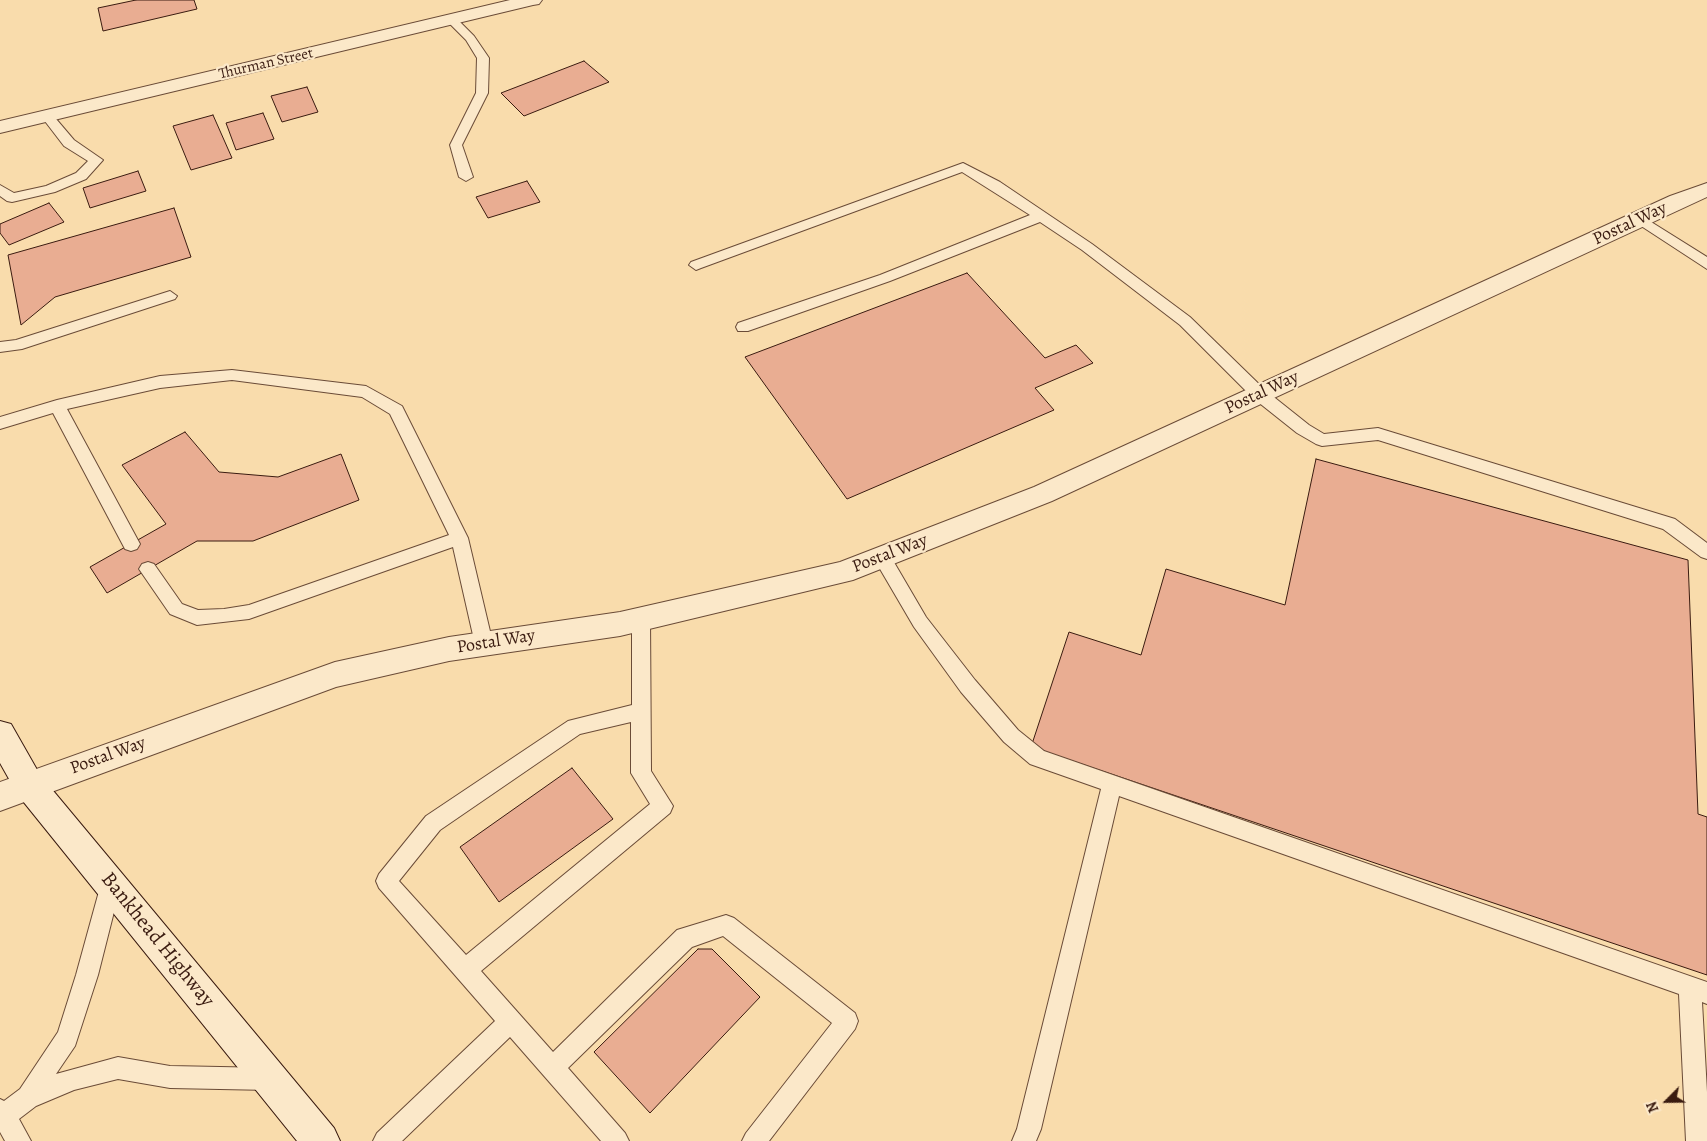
<!DOCTYPE html>
<html>
<head>
<meta charset="utf-8">
<style>
  body { margin:0 }
  #map { position:relative; width:1707px; height:1141px; overflow:hidden; background:#f9dcac; font-family:Alegreya,serif }
  canvas { display:block }
  .north { position:absolute; left:1642px; top:1076px; width:50px; height:50px; -webkit-text-stroke:4px #fbe8c9; paint-order:stroke; rotate:247deg; font-size:14px; font-weight:700; line-height:20px; text-align:center; color:#3a1b10 }
  .north::after { content:''; display:block; margin:auto; width:18px; height:22px; background:#3a1b10; clip-path:polygon(50% 0,100% 100%,50% 72%,0 100%) }
</style>
</head>
<body>
<div id="map">
<canvas width="1707" height="1141"></canvas>
<div class="north">N</div>
</div>
<script>
const ctx = document.querySelector('canvas').getContext('2d');
ctx.lineJoin = 'round';
function fillPath(path, color) {
  ctx.fillStyle = color;
  ctx.fill(path, 'evenodd');
}
function toPath(rows) {
  const path = new Path2D();
  for (const r of rows) {
    path.moveTo(r[0], r[1]);
    for (let i = 2; i < r.length; i += 2) path.lineTo(r[i], r[i + 1]);
  }
  return path;
}
function stroke(path, color, width, dash) {
  ctx.strokeStyle = color;
  ctx.lineWidth = width;
  ctx.lineCap = dash ? 'butt' : 'round';
  ctx.setLineDash(dash || []);
  ctx.stroke(path);
}
function label(font, color, halo, rows, align = 'center') {
  ctx.font = font + ' Alegreya,serif';
  ctx.lineWidth = 4.5;
  ctx.setLineDash([]);
  ctx.textBaseline = 'middle';
  ctx.strokeStyle = halo;
  ctx.fillStyle = color;
  for (const [text, x, y, turn = 0] of rows) {
    ctx.save();
    ctx.translate(x, y);
    ctx.rotate((+turn || 0) * Math.PI / 180);
    ctx.textAlign = isNaN(turn) ? turn : align;
    if (halo) ctx.strokeText(text, 0, 0);
    ctx.fillText(text, 0, 0);
    ctx.restore();
  }
}
const building = toPath([
  [136,0,194,0,197,9,103,31,98,8,136,0],
  [584,61,609,82,524,116,501,93,584,61],
  [307,87,318,112,282,122,271,96,307,87],
  [263,113,274,139,236,150,226,123,263,113],
  [213,115,232,158,191,170,173,126,213,115],
  [138,171,146,191,90,208,83,188,138,171],
  [527,181,540,202,488,218,476,197,527,181],
  [49,203,64,222,9,245,0,233,0,224,49,203],
  [174,208,191,257,55,297,21,325,8,255,174,208],
  [967,273,1045,358,1076,345,1093,363,1035,388,1054,410,847,499,745,357,967,273],
  [185,432,219,472,278,477,341,454,359,500,253,541,197,541,107,593,90,567,166,524,122,465,185,432],
  [1316,459,1688,560,1698,814,1707,817,1707,975,1031,747,1069,632,1141,655,1166,569,1285,605,1316,459],
  [572,768,613,819,499,902,460,847,572,768],
  [698,949,712,949,760,997,650,1113,594,1052,698,949]
]);
const service = toPath([
  [451,16,455,17,474,36,489,58,488,93,462,145,473,177,466,181,459,177,450,145,476,93,477,58,466,40,445,19,451,16],
  [47,112,51,113,74,140,103,160,86,179,55,192,12,202,7,201,0,196,0,185,14,193,46,186,76,173,88,161,64,146,41,116,47,112],
  [963,163,1000,182,1092,244,1190,317,1265,390,1309,425,1324,434,1378,428,1675,519,1707,543,1707,559,1701,557,1663,529,1378,440,1322,446,1316,444,1297,433,1253,398,1180,325,1082,250,1040,222,890,281,748,331,738,331,736,327,738,323,880,275,1030,215,962,172,701,268,696,270,689,265,691,262,963,163],
  [1640,215,1707,257,1707,269,1635,222,1633,219,1635,216,1640,215],
  [170,291,177,296,175,299,22,349,0,352,0,342,16,340,170,291],
  [232,370,366,386,402,406,468,538,493,644,490,649,484,652,478,649,475,644,453,547,249,619,197,625,170,614,139,569,142,564,148,562,154,564,182,604,198,610,224,609,249,605,449,535,390,414,362,397,232,380,160,388,67,409,140,544,137,549,131,551,125,549,53,413,0,429,0,417,57,400,160,376,232,370],
  [882,550,888,552,926,617,975,680,1018,730,1044,751,1707,982,1707,1004,1702,1002,1707,1092,1707,1141,1686,1141,1679,994,1119,796,1041,1129,1036,1141,1012,1141,1017,1129,1101,789,1030,764,1004,742,961,692,914,627,873,557,876,552,882,550],
  [641,611,647,614,650,619,651,771,673,806,670,813,481,971,553,1052,677,930,726,915,734,918,855,1013,858,1021,855,1029,769,1141,742,1141,746,1133,832,1023,723,936,692,947,568,1068,625,1133,629,1141,601,1141,510,1037,402,1141,373,1141,377,1133,495,1021,379,888,376,881,379,874,426,816,568,721,632,705,632,619,635,614,641,611],
  [631,722,631,773,650,804,466,955,399,881,440,830,580,734,631,722],
  [111,874,118,877,121,884,98,975,75,1046,56,1074,118,1057,170,1066,270,1068,278,1071,281,1079,278,1087,270,1090,170,1088,118,1079,74,1090,36,1106,19,1119,31,1141,5,1141,0,1132,0,1099,4,1101,20,1089,58,1032,76,975,101,884,104,877,111,874]
]);
const minor = toPath([
  [510,0,542,0,539,4,533,5,0,133,0,121,510,0],
  [1707,183,1707,197,1052,501,853,580,620,636,449,661,336,687,0,811,0,782,335,662,449,637,620,612,840,562,1034,487,1670,196,1707,183]
]);
const secondary = toPath([
  [0,721,11,724,40,775,334,1128,340,1141,297,1141,18,795,0,763,0,721]
]);
const farStreetnames = [
  ["Thurman Street",266,64,-13]
];
const streetNames = [
  ["Postal Way",1630,224,-25],
  ["Postal Way",1262,393,-25],
  ["Postal Way",890,554,-21],
  ["Postal Way",496,642,-9],
  ["Postal Way",108,756,-20]
];
const nearStreetnames = [
  ["Bankhead Highway",157,940,51]
];
fillPath(building, '#e9ad92');
stroke(building, '#3a1b10', 1);
stroke(service, '#6a4b37', 2);
stroke(minor, '#6a4b37', 2);
stroke(secondary, '#3a1b10', 2);
fillPath(service, '#fbe8c9');
fillPath(minor, '#fbe8c9');
fillPath(secondary, '#fbe8c9');
label('15px', '#3a1b10', '#fbe8c9', farStreetnames);
label('18px', '#3a1b10', '#fbe8c9', streetNames);
label('21px', '#3a1b10', '#fbe8c9', nearStreetnames);
</script>
</body>
</html>
